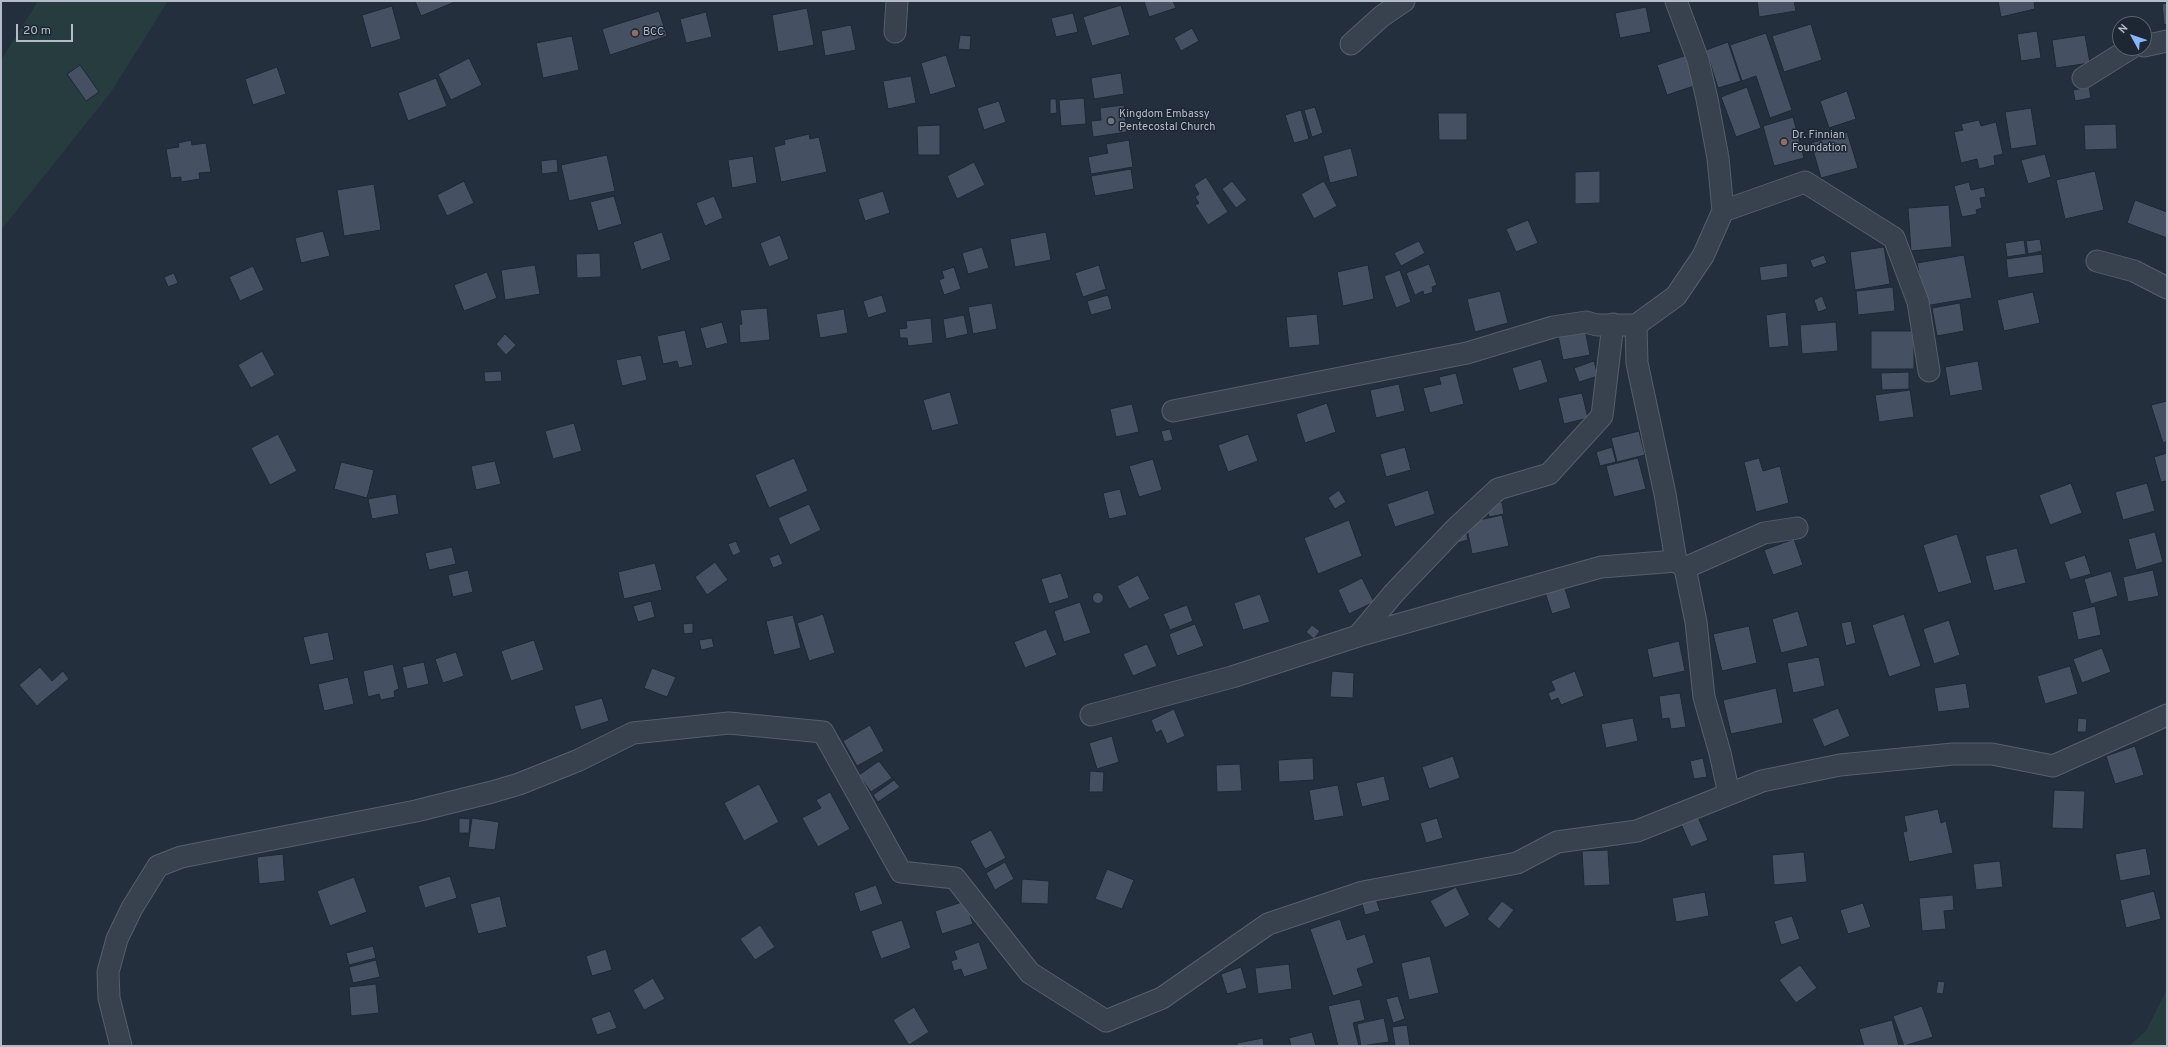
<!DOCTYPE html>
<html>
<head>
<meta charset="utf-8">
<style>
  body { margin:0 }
  #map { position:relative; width:2168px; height:1047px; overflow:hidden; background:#242f3e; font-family:Overpass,sans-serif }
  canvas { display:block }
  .frame { position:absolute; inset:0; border:2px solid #b4bcc9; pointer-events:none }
  .north { position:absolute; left:2112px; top:16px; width:40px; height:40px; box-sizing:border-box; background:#1d2633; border:1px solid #59626f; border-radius:50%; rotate:310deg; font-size:11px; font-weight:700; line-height:16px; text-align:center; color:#b4bcc9 }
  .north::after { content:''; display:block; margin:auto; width:14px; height:18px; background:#8ab4f8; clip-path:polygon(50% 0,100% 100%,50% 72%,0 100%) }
  .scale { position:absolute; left:16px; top:24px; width:57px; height:18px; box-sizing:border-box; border:2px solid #b4bcc9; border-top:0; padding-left:5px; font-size:12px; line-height:14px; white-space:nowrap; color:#b4bcc9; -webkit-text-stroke:3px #1d2633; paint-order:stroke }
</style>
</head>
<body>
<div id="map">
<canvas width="2168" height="1047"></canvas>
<div class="frame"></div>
<div class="north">N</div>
<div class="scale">20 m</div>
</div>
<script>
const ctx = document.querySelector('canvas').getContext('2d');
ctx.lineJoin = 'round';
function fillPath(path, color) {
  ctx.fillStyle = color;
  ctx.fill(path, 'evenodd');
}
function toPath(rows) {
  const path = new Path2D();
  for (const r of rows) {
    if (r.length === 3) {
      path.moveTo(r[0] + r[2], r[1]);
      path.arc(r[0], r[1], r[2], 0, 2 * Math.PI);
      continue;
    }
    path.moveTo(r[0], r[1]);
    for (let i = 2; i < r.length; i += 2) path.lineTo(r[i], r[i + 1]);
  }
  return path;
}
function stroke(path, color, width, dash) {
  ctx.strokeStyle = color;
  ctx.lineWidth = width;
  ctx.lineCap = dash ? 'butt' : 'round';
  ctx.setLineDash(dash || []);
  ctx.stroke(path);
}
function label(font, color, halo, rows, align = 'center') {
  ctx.font = font + ' Overpass,sans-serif';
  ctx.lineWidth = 3;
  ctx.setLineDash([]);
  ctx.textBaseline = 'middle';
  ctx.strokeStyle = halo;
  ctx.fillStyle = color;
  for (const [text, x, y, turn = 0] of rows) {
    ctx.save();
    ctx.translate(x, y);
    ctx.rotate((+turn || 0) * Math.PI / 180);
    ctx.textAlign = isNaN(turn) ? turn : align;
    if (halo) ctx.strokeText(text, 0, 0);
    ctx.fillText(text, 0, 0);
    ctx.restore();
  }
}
const green = toPath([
  [38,1,168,1,111,92,1,230,1,60],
  [2167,989,2167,1046,2129,1046,2146,1031]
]);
const building = toPath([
  [415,1,457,1,421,16,415,1],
  [1144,1,1173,1,1176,8,1149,17,1144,1],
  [1757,1,1794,1,1796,11,1759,17,1757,1],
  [1998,1,2034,1,2035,9,2001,17,1998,1],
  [2167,3,2167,24,2164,25,2162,4,2167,3],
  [1121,5,1130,35,1092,46,1083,17,1121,5],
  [392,6,401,39,371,48,362,15,392,6],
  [1646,7,1651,32,1620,38,1615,13,1646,7],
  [807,8,814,45,778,52,772,15,807,8],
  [659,11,667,36,610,55,602,29,659,11],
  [706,12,712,37,686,43,680,19,706,12],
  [1073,13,1078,32,1056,37,1051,18,1073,13],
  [1811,24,1822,60,1784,72,1772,36,1811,24],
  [851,25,856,50,825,56,821,31,851,25],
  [1192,28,1199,41,1181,51,1174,38,1192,28],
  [2037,31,2041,58,2021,61,2017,34,2037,31],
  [1766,33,1792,110,1770,118,1756,76,1742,81,1730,45,1766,33],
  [960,35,971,36,970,50,958,49,960,35],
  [2085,35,2090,63,2056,68,2052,40,2085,35],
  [572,36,579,70,543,78,536,43,572,36],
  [1728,42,1741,81,1718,88,1706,50,1728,42],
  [946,55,956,87,930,95,921,63,946,55],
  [1687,55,1697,85,1667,95,1657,65,1687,55],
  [469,58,482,85,451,100,438,74,469,58],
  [80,65,99,92,86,101,67,74,80,65],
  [277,67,286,94,253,105,245,79,277,67],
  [1121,73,1124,94,1094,99,1091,78,1121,73],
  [911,76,916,103,888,109,883,81,911,76],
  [436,78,447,106,408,121,398,93,436,78],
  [1747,87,1761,128,1736,137,1721,97,1747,87],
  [2089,87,2091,98,2075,101,2073,90,2089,87],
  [1847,91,1856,119,1829,128,1820,101,1847,91],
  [1084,98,1086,124,1061,126,1059,100,1084,98],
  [1050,99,1056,99,1057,113,1050,114,1050,99],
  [999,101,1006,122,984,130,977,108,999,101],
  [1124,105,1127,132,1093,137,1091,121,1101,120,1100,108,1124,105],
  [1315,107,1323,133,1312,137,1304,110,1315,107],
  [2031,108,2037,145,2011,149,2005,112,2031,108],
  [1301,110,1309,139,1294,143,1285,115,1301,110],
  [1438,113,1467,113,1467,140,1439,140,1438,113],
  [1793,117,1804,158,1774,166,1763,126,1793,117],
  [1979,120,1981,126,1996,122,2003,154,1994,156,1995,165,1979,169,1977,159,1961,163,1954,132,1963,130,1961,124,1979,120],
  [2116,124,2117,149,2085,150,2084,125,2116,124],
  [940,125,940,155,918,155,917,126,940,125],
  [1847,132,1858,168,1821,178,1811,143,1847,132],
  [809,134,810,139,819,137,827,172,781,182,774,147,785,144,784,140,809,134],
  [191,140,192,145,206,143,211,172,199,173,200,179,181,182,181,177,171,178,166,149,179,147,178,143,191,140],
  [1129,140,1133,167,1091,174,1088,157,1108,153,1106,144,1129,140],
  [1351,148,1358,176,1330,183,1323,156,1351,148],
  [2045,154,2051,177,2028,184,2021,160,2045,154],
  [607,155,615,191,569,201,561,165,607,155],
  [753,156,757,183,732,188,728,160,753,156],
  [557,159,558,172,542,174,541,161,557,159],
  [974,162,985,185,957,199,947,176,974,162],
  [1131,169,1134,189,1095,196,1091,176,1131,169],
  [1600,171,1600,203,1575,204,1575,172,1600,171],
  [2095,171,2104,210,2065,219,2056,180,2095,171],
  [1206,177,1228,212,1208,225,1195,205,1199,203,1195,197,1199,194,1194,185,1206,177],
  [464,181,474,203,447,216,437,195,464,181],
  [1232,181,1247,200,1236,208,1222,189,1232,181],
  [1324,181,1337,206,1314,219,1301,194,1324,181],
  [1969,182,1971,190,1984,187,1986,197,1980,198,1982,208,1976,210,1977,214,1962,217,1954,186,1969,182],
  [374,184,381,230,344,236,337,190,374,184],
  [883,191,890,213,865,221,858,199,883,191],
  [614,196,622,224,598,231,590,202,614,196],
  [714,196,723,218,705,226,696,203,714,196],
  [2135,200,2167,212,2167,238,2127,223,2135,200],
  [1949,205,1952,247,1911,251,1908,208,1949,205],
  [1528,220,1538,243,1516,252,1506,229,1528,220],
  [323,231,330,256,301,263,295,238,323,231],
  [662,232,671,260,641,270,633,242,662,232],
  [1046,232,1051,260,1015,267,1010,239,1046,232],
  [780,235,789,259,769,267,760,243,780,235],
  [2040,239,2042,251,2028,254,2026,241,2040,239],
  [2024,240,2026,254,2007,257,2005,243,2024,240],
  [1419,241,1425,253,1401,266,1394,253,1419,241],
  [982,247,989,268,968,274,962,253,982,247],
  [1884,247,1890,284,1855,290,1850,252,1884,247],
  [600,253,601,277,577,278,576,254,600,253],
  [2042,254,2044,273,2008,278,2006,259,2042,254],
  [1824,255,1827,263,1813,268,1810,260,1824,255],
  [1964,255,1972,298,1925,306,1917,263,1964,255],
  [1787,263,1788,277,1761,281,1759,267,1787,263],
  [1429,264,1437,285,1432,287,1433,292,1424,295,1423,291,1415,295,1406,273,1429,264],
  [535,265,540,294,505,300,501,270,535,265],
  [1099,265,1106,289,1083,297,1075,273,1099,265],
  [1368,265,1374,299,1343,306,1337,272,1368,265],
  [253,266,264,290,240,301,229,277,253,266],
  [954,267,961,289,944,295,939,280,944,278,942,271,954,267],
  [1400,270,1411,302,1396,308,1384,276,1400,270],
  [487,272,497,298,464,311,454,285,487,272],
  [174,273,178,283,168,287,164,277,174,273],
  [1893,287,1895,311,1858,315,1856,291,1893,287],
  [1500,291,1508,323,1475,332,1467,299,1500,291],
  [2033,292,2040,323,2004,331,1997,300,2033,292],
  [882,295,887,312,868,318,863,301,882,295],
  [1108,295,1112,309,1091,315,1087,301,1108,295],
  [1822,296,1827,309,1818,312,1814,300,1822,296],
  [992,303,997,329,973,334,968,307,992,303],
  [1960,303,1964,331,1937,336,1932,308,1960,303],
  [767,308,770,340,740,343,739,325,742,324,740,310,767,308],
  [844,309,848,333,820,338,816,314,844,309],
  [1786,312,1789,346,1769,348,1766,315,1786,312],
  [1317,314,1320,345,1289,348,1286,317,1317,314],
  [964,315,968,334,946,339,943,319,964,315],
  [931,318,933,343,908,346,907,338,900,338,899,329,907,328,906,321,931,318],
  [722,322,728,343,706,349,700,328,722,322],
  [1836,322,1838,351,1802,354,1800,325,1836,322],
  [1584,324,1590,355,1563,360,1557,330,1584,324],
  [685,330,693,365,679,368,677,361,663,364,657,336,685,330],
  [1871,331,1914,331,1914,369,1871,369,1871,331],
  [505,334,516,345,506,355,496,344,505,334],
  [262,351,275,375,251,388,238,365,262,351],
  [641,355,647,380,622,386,616,360,641,355],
  [1541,359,1548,382,1519,391,1512,368,1541,359],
  [1594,361,1598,376,1579,382,1574,368,1594,361],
  [1978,361,1983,390,1950,396,1945,367,1978,361],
  [501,371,502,381,485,382,484,372,501,371],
  [1909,372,1909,389,1882,390,1881,373,1909,372],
  [1456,373,1464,404,1430,413,1423,388,1441,384,1439,377,1456,373],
  [1399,384,1405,411,1376,418,1370,390,1399,384],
  [1910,390,1914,417,1879,422,1875,395,1910,390],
  [950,392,959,424,932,431,923,400,950,392],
  [1582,393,1588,418,1564,424,1558,398,1582,393],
  [2167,401,2167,441,2163,443,2151,405,2167,401],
  [1327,403,1336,432,1305,443,1296,414,1327,403],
  [1132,404,1139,432,1116,437,1110,409,1132,404],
  [574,423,582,451,553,459,545,431,574,423],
  [1170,429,1173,440,1164,442,1161,431,1170,429],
  [1639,431,1645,455,1617,462,1611,438,1639,431],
  [278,434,297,471,270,485,251,448,278,434],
  [1248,434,1258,461,1228,472,1218,445,1248,434],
  [1405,447,1411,470,1386,477,1380,454,1405,447],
  [1612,447,1616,462,1600,466,1596,452,1612,447],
  [2167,453,2167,481,2161,482,2154,457,2167,453],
  [794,458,808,491,769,508,755,475,794,458],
  [1638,458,1646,489,1614,497,1606,466,1638,458],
  [1759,458,1763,471,1780,466,1789,503,1756,512,1744,462,1759,458],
  [1153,459,1162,490,1139,497,1129,466,1153,459],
  [495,461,501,484,476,490,471,466,495,461],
  [341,462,374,470,367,498,334,489,341,462],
  [2071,483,2082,513,2050,525,2039,495,2071,483],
  [2147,483,2155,511,2123,520,2115,492,2147,483],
  [1120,489,1127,515,1109,519,1103,493,1120,489],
  [1339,490,1346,502,1335,509,1328,498,1339,490],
  [1428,490,1435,514,1395,527,1387,504,1428,490],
  [396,494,399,514,372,519,368,499,396,494],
  [1502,502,1504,514,1489,517,1487,505,1502,502],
  [809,504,821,530,790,545,778,518,809,504],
  [1502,515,1509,546,1472,554,1466,523,1502,515],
  [1349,520,1362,556,1318,574,1304,538,1349,520],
  [1466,530,1468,540,1457,543,1455,533,1466,530],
  [2155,532,2163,562,2136,570,2128,539,2155,532],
  [1957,534,1972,583,1938,593,1923,545,1957,534],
  [1794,539,1803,565,1773,575,1764,550,1794,539],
  [736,541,741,552,733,556,728,544,736,541],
  [452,547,456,564,429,570,425,553,452,547],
  [2017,548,2026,583,1994,591,1985,556,2017,548],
  [779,554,783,564,773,568,769,558,779,554],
  [2085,555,2091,574,2070,580,2064,562,2085,555],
  [715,562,728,580,707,595,695,577,715,562],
  [655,563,662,590,624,599,618,572,655,563],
  [468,570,473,592,453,597,448,575,468,570],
  [2153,570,2159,596,2128,602,2123,577,2153,570],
  [2111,571,2118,596,2091,604,2084,579,2111,571],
  [1061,573,1069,598,1049,604,1041,579,1061,573],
  [1138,575,1150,599,1129,609,1117,586,1138,575],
  [1362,578,1374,602,1349,614,1338,590,1362,578],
  [1562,579,1571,608,1552,614,1543,586,1562,579],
  [1098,598,5.5],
  [1260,594,1270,622,1243,630,1234,603,1260,594],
  [651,601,655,617,638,622,633,606,651,601],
  [1080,602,1091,633,1064,642,1054,611,1080,602],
  [1187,605,1193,621,1170,630,1163,614,1187,605],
  [2095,606,2101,635,2078,640,2072,612,2095,606],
  [1798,611,1808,646,1781,653,1772,619,1798,611],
  [823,614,835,653,809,661,797,623,823,614],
  [1904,614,1921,666,1889,677,1872,625,1904,614],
  [793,615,801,648,774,655,766,621,793,615],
  [1949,620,1960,655,1934,664,1923,629,1949,620],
  [1851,621,1856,643,1846,646,1841,623,1851,621],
  [693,623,693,633,684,634,683,624,693,623],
  [1195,624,1204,646,1177,656,1169,634,1195,624],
  [1312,625,1320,631,1314,639,1306,632,1312,625],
  [1749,626,1757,663,1722,671,1713,634,1749,626],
  [1046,629,1057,655,1025,668,1014,642,1046,629],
  [328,632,334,660,310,665,303,637,328,632],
  [712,638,714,647,701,650,699,640,712,638],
  [534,640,544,670,511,681,501,651,534,640],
  [1679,641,1685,671,1653,678,1647,649,1679,641],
  [1147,644,1157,666,1133,676,1123,654,1147,644],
  [2102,648,2111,672,2082,683,2073,659,2102,648],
  [456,652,464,676,443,683,435,659,456,652],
  [1819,657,1825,686,1793,693,1787,663,1819,657],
  [424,662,429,684,407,689,402,667,424,662],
  [393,664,399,689,394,691,395,697,381,700,379,694,368,697,363,671,393,664],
  [2070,666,2078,694,2045,704,2037,676,2070,666],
  [40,667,52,681,63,671,69,679,37,706,19,685,40,667],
  [652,668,676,677,667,697,644,688,652,668],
  [1332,671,1354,673,1353,698,1330,697,1332,671],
  [1575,671,1584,696,1561,705,1558,698,1551,701,1548,693,1555,690,1551,681,1575,671],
  [348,677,354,704,324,711,318,684,348,677],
  [1966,683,1970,708,1938,712,1934,688,1966,683],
  [1776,688,1783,723,1731,734,1723,700,1776,688],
  [1680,693,1686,727,1671,729,1669,718,1662,719,1659,696,1680,693],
  [602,698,609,721,581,730,574,706,602,698],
  [1838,708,1850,736,1824,747,1812,719,1838,708],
  [1174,709,1185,736,1167,744,1161,730,1156,733,1151,720,1174,709],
  [1633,718,1638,741,1606,748,1601,724,1633,718],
  [2078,718,2087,719,2086,732,2077,732,2078,718],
  [870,725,884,751,857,766,843,741,870,725],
  [1112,736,1119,762,1097,769,1089,743,1112,736],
  [2135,746,2144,775,2115,784,2106,756,2135,746],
  [1453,756,1460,778,1429,789,1422,767,1453,756],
  [1313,758,1314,780,1279,782,1278,760,1313,758],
  [1703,758,1707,777,1694,779,1690,761,1703,758],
  [879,761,892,778,871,792,859,775,879,761],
  [1240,764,1242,791,1217,792,1216,765,1240,764],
  [1090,771,1104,772,1103,792,1089,792,1090,771],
  [1384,776,1390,800,1362,807,1356,783,1384,776],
  [894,780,900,787,878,802,873,795,894,780],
  [759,784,779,822,744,841,724,803,759,784],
  [1338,785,1344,816,1314,821,1309,790,1338,785],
  [2054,790,2085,791,2083,829,2052,828,2054,790],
  [830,792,850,829,818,847,802,818,821,808,816,800,830,792],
  [1938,809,1941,823,1946,821,1953,853,1909,862,1903,832,1907,831,1904,816,1938,809],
  [1698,817,1708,840,1691,847,1681,824,1698,817],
  [459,818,470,819,469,833,459,833,459,818],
  [472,818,499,822,495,850,468,847,472,818],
  [1437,818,1443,838,1426,843,1420,823,1437,818],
  [991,830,1006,858,985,869,970,841,991,830],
  [2146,848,2151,875,2120,881,2115,854,2146,848],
  [1608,850,1610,885,1584,886,1582,851,1608,850],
  [1804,852,1807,882,1774,885,1772,855,1804,852],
  [283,854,285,881,259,884,257,857,283,854],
  [2000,861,2003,887,1976,890,1973,864,2000,861],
  [1005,862,1014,879,995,890,986,873,1005,862],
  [1107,869,1134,880,1122,909,1095,899,1107,869],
  [450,876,457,898,425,908,418,886,450,876],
  [354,877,367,912,330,926,317,891,354,877],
  [1022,879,1049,881,1048,904,1021,903,1022,879],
  [876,885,883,904,860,912,854,893,876,885],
  [1456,887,1470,915,1445,928,1430,901,1456,887],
  [2154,891,2161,919,2126,928,2120,900,2154,891],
  [1705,892,1709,916,1676,922,1672,898,1705,892],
  [1953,895,1954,910,1944,911,1946,929,1922,931,1919,898,1953,895],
  [500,896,507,927,478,934,470,904,500,896],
  [1375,896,1380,911,1365,915,1361,900,1375,896],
  [965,901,973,924,942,934,935,911,965,901],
  [1502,901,1514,910,1499,929,1487,919,1502,901],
  [1863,903,1871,927,1848,934,1840,910,1863,903],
  [1792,916,1800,939,1781,945,1774,921,1792,916],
  [1340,919,1347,940,1365,934,1374,963,1357,969,1363,986,1333,996,1310,929,1340,919],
  [902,920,911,948,881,959,871,931,902,920],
  [760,925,775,947,755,960,740,939,760,925],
  [979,942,988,969,964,977,961,969,954,971,951,961,957,959,954,951,979,942],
  [373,946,376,958,349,965,346,953,373,946],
  [606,949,612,970,592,976,586,956,606,949],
  [1430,956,1439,993,1409,1000,1401,963,1430,956],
  [376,960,380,977,353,983,349,967,376,960],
  [1289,964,1292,989,1258,994,1255,968,1289,964],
  [1800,965,1817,988,1796,1003,1779,980,1800,965],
  [1241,967,1247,988,1227,994,1221,974,1241,967],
  [653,978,665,999,644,1010,633,990,653,978],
  [1938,981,1945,982,1943,994,1936,993,1938,981],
  [376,984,379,1013,351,1016,349,987,376,984],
  [1398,996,1405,1019,1393,1023,1386,999,1398,996],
  [1360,999,1365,1020,1353,1023,1359,1046,1338,1046,1328,1006,1360,999],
  [1922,1006,1933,1037,1904,1046,1893,1016,1922,1006],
  [914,1007,929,1032,909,1045,893,1020,914,1007],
  [610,1011,617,1028,597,1035,591,1018,610,1011],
  [1384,1018,1389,1042,1361,1046,1357,1024,1384,1018],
  [1892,1020,1899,1046,1864,1046,1859,1029,1892,1020],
  [1407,1025,1410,1046,1395,1046,1392,1027,1407,1025],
  [1312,1032,1316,1046,1291,1046,1289,1038,1312,1032],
  [1263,1038,1264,1046,1237,1046,1237,1043,1263,1038]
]);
const minor = toPath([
  [1676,1,1698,60,1707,99,1718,158,1723,211,1805,182,1894,238,1918,302,1929,371],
  [895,32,897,1],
  [1351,44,1382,16,1404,1],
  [2144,46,2167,41],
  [2083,78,2131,48],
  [2097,261,2134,271,2167,288],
  [1636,325,1676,296,1703,256,1723,211],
  [1173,411,1467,353,1553,327,1586,322,1597,325,1636,325,1637,363,1665,494,1676,561,1685,568,1764,533,1797,528],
  [1685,568,1696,622,1704,697,1720,753,1729,794],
  [1358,636,1394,593,1455,529,1498,489,1549,474,1602,416,1613,324],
  [1091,715,1232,677,1358,636,1601,567,1676,561],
  [121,1046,109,998,108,972,117,939,132,908,158,866,181,857,416,811,492,792,519,784,579,760,633,733,729,723,823,732,901,872,955,878,1030,973,1106,1021,1162,998,1268,924,1363,892,1517,863,1557,842,1637,831,1762,781,1840,765,1953,754,1992,754,2053,766,2167,715]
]);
const markers = [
  [635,33,4,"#8d6e63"],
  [1111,121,4,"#6b7280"],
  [1784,142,4,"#8d6e63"]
];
const poiNames = [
  ["BCC",643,33],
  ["Kingdom Embassy",1119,115],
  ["Pentecostal Church",1119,128],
  ["Dr. Finnian",1792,136],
  ["Foundation",1792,149]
];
fillPath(green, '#263c3f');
fillPath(building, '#455162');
stroke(building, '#1f2835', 1);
stroke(minor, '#565f6c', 23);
stroke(minor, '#38414e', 21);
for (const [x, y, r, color] of markers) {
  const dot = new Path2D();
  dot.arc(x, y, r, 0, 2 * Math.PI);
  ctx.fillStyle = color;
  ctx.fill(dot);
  stroke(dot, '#1d2633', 1.5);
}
label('11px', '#b4bcc9', '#1d2633', poiNames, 'left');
</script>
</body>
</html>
